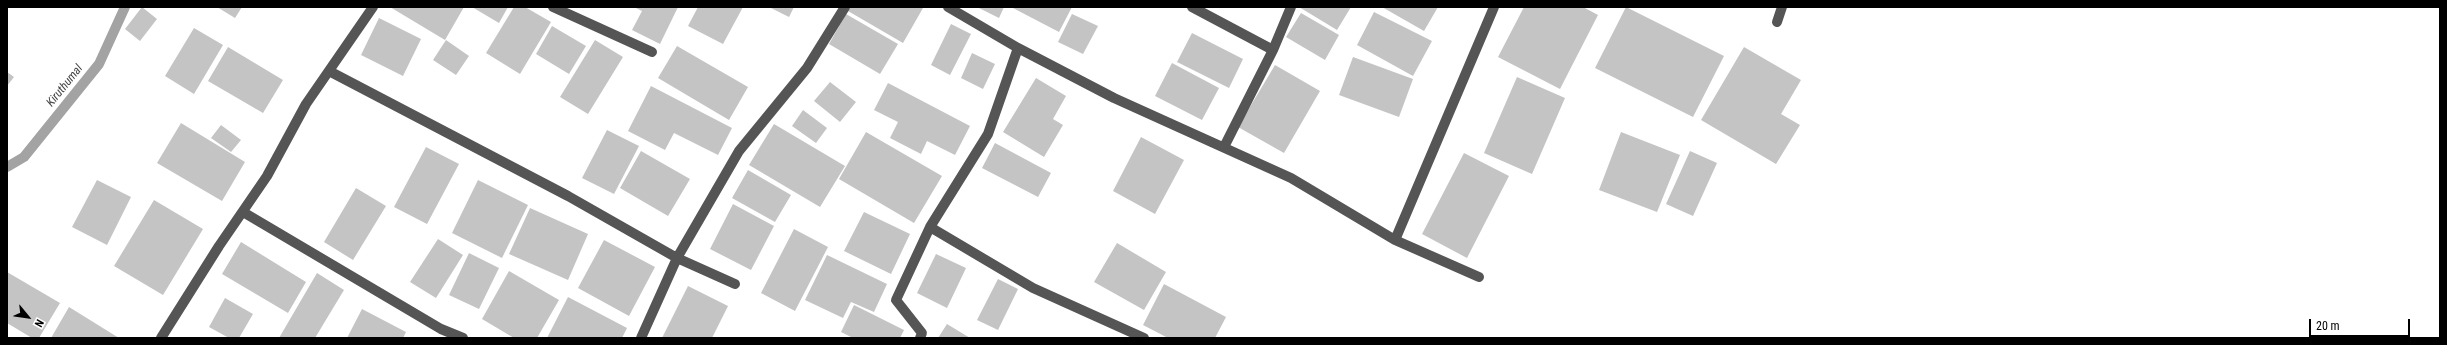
<!DOCTYPE html>
<html>
<head>
<meta charset="utf-8">
<style>
  body { margin:0 }
  #map { position:relative; width:2447px; height:345px; overflow:hidden; background:#fff; font-family:"Roboto Condensed",sans-serif }
  canvas { display:block }
  .frame { position:absolute; inset:0; border:8px solid #000; pointer-events:none }
  .north { position:absolute; left:8px; top:297px; width:40px; height:40px; -webkit-text-stroke:3px #fff; paint-order:stroke; rotate:119deg; font-size:11px; font-weight:700; line-height:16px; text-align:center; color:#000 }
  .north::after { content:''; display:block; margin:auto; width:14px; height:18px; background:#000; clip-path:polygon(50% 0,100% 100%,50% 72%,0 100%) }
  .scale { position:absolute; left:2309px; top:319px; width:101px; height:18px; box-sizing:border-box; border:2px solid #000; border-top:0; padding-left:5px; font-size:12px; line-height:14px; white-space:nowrap; color:#000; -webkit-text-stroke:3px #fff; paint-order:stroke }
</style>
</head>
<body>
<div id="map">
<canvas width="2447" height="345"></canvas>
<div class="frame"></div>
<div class="north">N</div>
<div class="scale">20 m</div>
</div>
<script>
const ctx = document.querySelector('canvas').getContext('2d');
ctx.lineJoin = 'round';
function toPath(rows) {
  const path = new Path2D();
  for (const r of rows) {
    path.moveTo(r[0], r[1]);
    for (let i = 2; i < r.length; i += 2) path.lineTo(r[i], r[i + 1]);
  }
  return path;
}
function stroke(path, color, width, dash) {
  ctx.strokeStyle = color;
  ctx.lineWidth = width;
  ctx.lineCap = dash ? 'butt' : 'round';
  ctx.setLineDash(dash || []);
  ctx.stroke(path);
}
function fillPath(path, color) {
  ctx.fillStyle = color;
  ctx.fill(path, 'evenodd');
}
function label(font, color, halo, rows, align = 'center') {
  ctx.font = font + ' "Roboto Condensed",sans-serif';
  ctx.lineWidth = 3.5;
  ctx.setLineDash([]);
  ctx.textBaseline = 'middle';
  ctx.strokeStyle = halo;
  ctx.fillStyle = color;
  for (const [text, x, y, turn = 0] of rows) {
    ctx.save();
    ctx.translate(x, y);
    ctx.rotate((+turn || 0) * Math.PI / 180);
    ctx.textAlign = isNaN(turn) ? turn : align;
    if (halo) ctx.strokeText(text, 0, 0);
    ctx.fillText(text, 0, 0);
    ctx.restore();
  }
}
const stream = toPath([
  [7,167,24,157,99,64,125,7]
]);
const building = toPath([
  [142,7,157,19,140,41,125,29],
  [217,7,242,7,235,18],
  [390,7,464,7,445,40],
  [472,7,508,7,499,23],
  [514,7,525,7,551,22,520,74,486,53],
  [634,7,678,7,660,44,632,30,642,11],
  [698,7,743,7,723,44,688,26],
  [769,7,794,7,789,17],
  [850,7,920,7,923,8,903,43,848,11],
  [977,7,1004,7,999,18],
  [1011,7,1072,7,1059,32],
  [1299,7,1351,7,1337,30],
  [1382,7,1438,7,1424,31],
  [1524,7,1583,7,1598,15,1560,89,1498,57],
  [1626,7,1724,56,1693,117,1595,68],
  [1374,12,1432,41,1413,76,1357,45],
  [1301,13,1339,35,1325,60,1286,37],
  [846,14,898,44,880,74,829,44],
  [1072,14,1098,26,1083,54,1058,42],
  [379,18,421,39,403,76,361,55],
  [951,24,971,34,950,75,931,65],
  [552,26,586,46,569,74,536,54],
  [194,28,223,45,194,94,165,76],
  [1192,33,1243,59,1229,88,1177,62],
  [446,40,469,56,456,75,433,60],
  [595,40,623,57,588,114,560,97],
  [677,46,748,87,729,120,658,78],
  [228,47,283,80,263,113,208,81],
  [1744,47,1801,80,1781,114,1800,125,1776,164,1701,120],
  [972,53,995,64,983,89,961,78],
  [1353,57,1413,79,1399,117,1339,95],
  [1172,63,1219,88,1202,120,1155,96],
  [1275,65,1320,91,1284,153,1238,127],
  [7,72,14,77,7,86],
  [1517,77,1565,98,1532,174,1484,153],
  [1036,78,1066,96,1053,119,1063,125,1044,157,1003,132],
  [830,82,856,102,840,122,814,101],
  [888,83,970,126,955,155,927,141,921,154,890,138,898,122,874,110],
  [651,86,732,128,718,155,674,133,665,150,628,131],
  [803,110,827,128,816,143,792,126],
  [181,123,245,162,222,201,157,163],
  [774,124,845,166,820,207,749,165],
  [221,125,241,140,231,152,211,138],
  [607,130,639,146,614,194,582,178],
  [866,132,942,176,914,223,839,179],
  [1621,132,1680,155,1657,212,1599,190],
  [1141,137,1184,160,1155,214,1113,191],
  [995,143,1051,173,1038,197,982,168],
  [426,147,459,164,427,224,394,207],
  [641,151,690,179,668,216,620,188],
  [1690,151,1717,163,1693,216,1666,204],
  [1464,153,1509,176,1467,258,1422,234],
  [748,170,791,195,775,222,732,198],
  [97,180,131,197,107,245,72,227],
  [478,180,528,205,502,258,452,233],
  [356,188,386,206,353,260,324,242],
  [154,200,203,229,163,295,114,266],
  [733,204,774,226,751,270,710,249],
  [530,208,588,234,568,280,509,254],
  [864,212,910,234,891,274,844,251],
  [794,229,828,247,795,311,761,293],
  [438,239,463,255,436,298,410,282],
  [604,240,655,267,629,316,578,288],
  [241,242,306,282,288,313,222,274],
  [1117,243,1166,272,1144,310,1094,282],
  [469,253,499,268,479,309,449,295],
  [936,254,966,268,947,308,917,293],
  [827,255,887,284,874,312,851,302,843,318,805,300],
  [509,271,559,300,537,338,514,338,482,319],
  [7,272,60,303,39,338,32,338,7,323],
  [317,273,344,290,315,338,279,338],
  [998,279,1018,289,998,330,977,320],
  [1164,284,1226,317,1215,338,1168,338,1143,325],
  [688,286,728,306,712,338,662,338],
  [568,297,627,328,622,338,547,338],
  [225,298,253,314,239,338,229,338,209,327],
  [854,305,904,330,900,338,853,338,841,332],
  [69,307,119,338,51,338],
  [362,309,406,332,403,338,347,338],
  [947,324,970,338,938,338]
]);
const minor = toPath([
  [553,7,652,52],
  [948,7,1018,48,1114,98,1291,178,1395,240,1479,277],
  [1192,7,1273,50,1291,7],
  [1777,22,1782,7],
  [329,71,568,196,677,258,735,284],
  [1224,147,1273,50],
  [243,212,441,329,463,338],
  [930,227,1033,288,1144,338],
  [1395,240,1494,7],
  [161,338,219,246,267,176,306,104,373,7],
  [641,338,677,258,739,151,807,68,845,7],
  [920,338,922,333,896,300,930,227,988,134,1018,48]
]);
const waterNames = [
  ["Kiruthumal",65,86,-51]
];
stroke(stream, '#a3a3a3', 10);
fillPath(building, '#c4c4c4');
stroke(minor, '#555', 10);
label('italic 12px', '#444', '#fff', waterNames);
</script>
</body>
</html>
